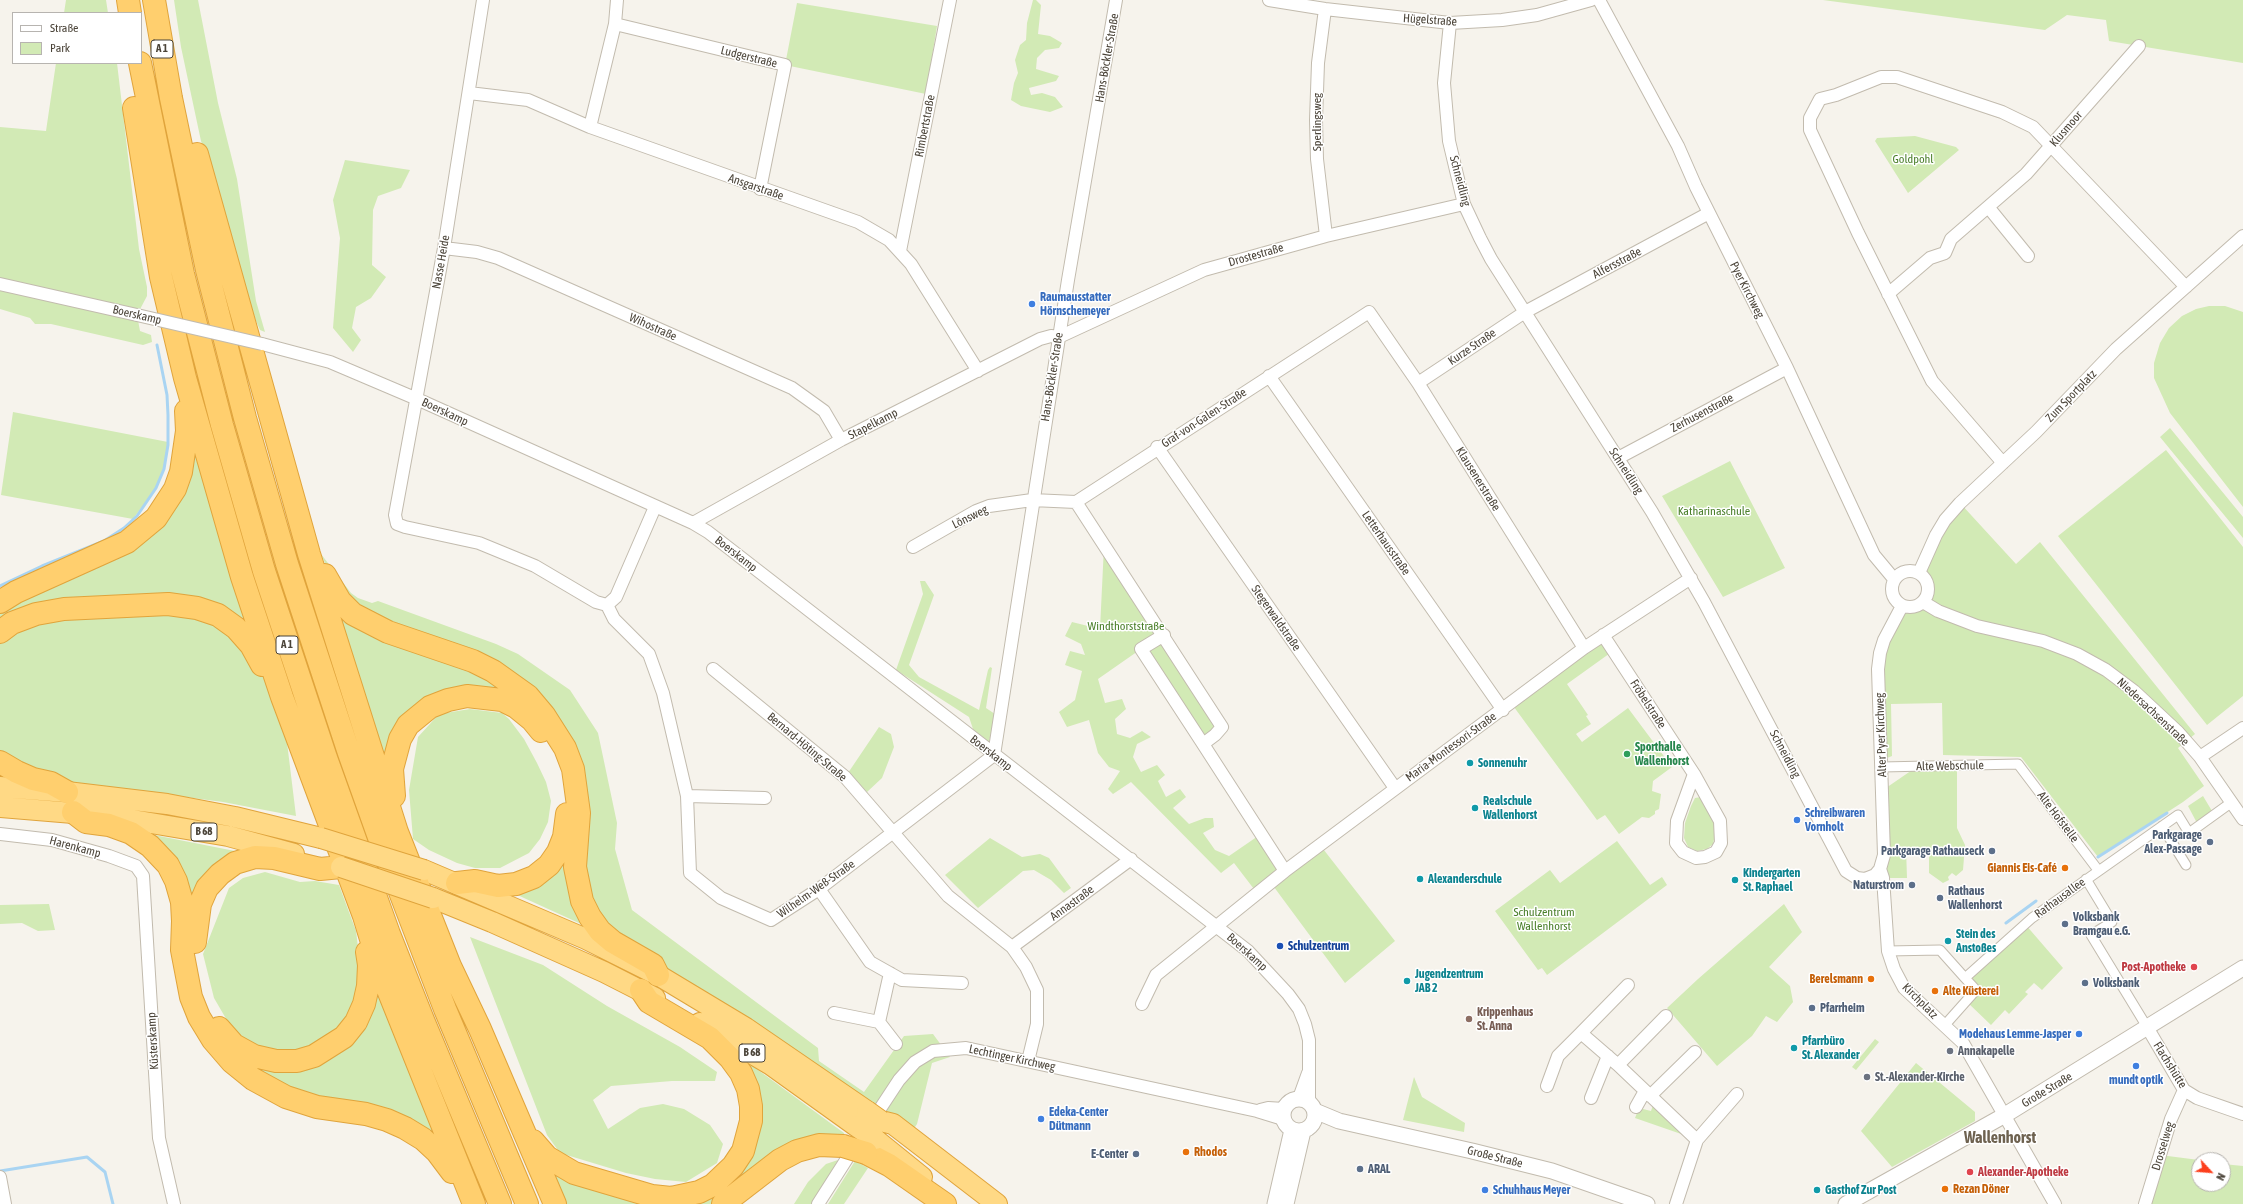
<!DOCTYPE html>
<html>
<head>
<meta charset="utf-8">
<style>
  body { margin:0 }
  #map { position:relative; width:2243px; height:1204px; overflow:hidden; background:#f6f3ec; font-family:"Asap Condensed",sans-serif }
  canvas { display:block }
  .legend { position:absolute; left:12px; top:12px; width:130px; height:52px; box-sizing:border-box; background:#fff; border:1px solid #b7b4b0; margin:0; padding:5px 7px; list-style:none; font-size:12px; color:#4b4439 }
  .legend li { display:flex; align-items:center; gap:8px; height:20px }
  .legend b { width:20px; border:1px solid #b7b4b0 }
  .north { position:absolute; left:2191px; top:1152px; width:40px; height:40px; box-sizing:border-box; background:#fff; border:1px solid #b7b4b0; border-radius:50%; rotate:116deg; font-size:11px; font-weight:700; line-height:16px; text-align:center; color:#4b4439 }
  .north::after { content:''; display:block; margin:auto; width:14px; height:18px; background:#fc3f1d; clip-path:polygon(50% 0,100% 100%,50% 72%,0 100%) }
</style>
</head>
<body>
<div id="map">
<canvas width="2243" height="1204"></canvas>
<ul class="legend">
<li><b style="height:5px;background:#fff"></b>Straße</li>
<li><b style="height:11px;background:#d2eab5"></b>Park</li>
</ul>
<div class="north">N</div>
</div>
<script>
const ctx = document.querySelector('canvas').getContext('2d');
ctx.lineJoin = 'round';
function fillPath(path, color) {
  ctx.fillStyle = color;
  ctx.fill(path, 'evenodd');
}
function toPath(rows) {
  const path = new Path2D();
  for (const r of rows) {
    if (r.length === 3) {
      path.moveTo(r[0] + r[2], r[1]);
      path.arc(r[0], r[1], r[2], 0, 2 * Math.PI);
      continue;
    }
    path.moveTo(r[0], r[1]);
    for (let i = 2; i < r.length; i += 2) path.lineTo(r[i], r[i + 1]);
  }
  return path;
}
function stroke(path, color, width, dash) {
  ctx.strokeStyle = color;
  ctx.lineWidth = width;
  ctx.lineCap = dash ? 'butt' : 'round';
  ctx.setLineDash(dash || []);
  ctx.stroke(path);
}
function label(font, color, halo, rows, align = 'center') {
  ctx.font = font + ' "Asap Condensed",sans-serif';
  ctx.lineWidth = 3;
  ctx.setLineDash([]);
  ctx.textBaseline = 'middle';
  ctx.strokeStyle = halo;
  ctx.fillStyle = color;
  for (const [text, x, y, turn = 0] of rows) {
    ctx.save();
    ctx.translate(x, y);
    ctx.rotate((+turn || 0) * Math.PI / 180);
    ctx.textAlign = isNaN(turn) ? turn : align;
    if (halo) ctx.strokeText(text, 0, 0);
    ctx.fillText(text, 0, 0);
    ctx.restore();
  }
}
const green = toPath([
  [66,0,106,0,108,13,64,13],
  [174,0,198,0,218,103,237,179,256,301,265,332,260,330,256,321,201,141,181,47],
  [1033,0,1036,0,1041,5,1038,34,1050,36,1062,43,1059,48,1045,50,1037,58,1036,69,1059,76,1056,81,1029,88,1031,95,1042,93,1055,97,1063,107,1050,112,1021,106,1011,100,1014,83,1018,73,1015,60,1020,45,1026,40,1027,23],
  [1823,0,2243,0,2243,63,2109,41,2106,20,2067,15,2045,30],
  [797,3,937,26,926,94,785,65],
  [56,63,117,63,139,249,147,287,147,296,137,315,140,331,151,335,152,342,143,345,51,324,35,324,30,318,0,309,0,127,46,131],
  [1915,136,1956,147,1959,150,1908,193,1875,141,1877,138],
  [345,160,410,170,401,188,378,196,373,210,372,265,386,277,371,298,356,307,352,328,361,340,353,352,333,328,340,238,333,200],
  [2209,306,2225,306,2243,312,2243,507,2170,413,2154,378,2154,363,2160,343,2169,328,2182,316,2196,309],
  [13,412,168,442,164,469,156,488,133,519,1,495],
  [2170,428,2243,517,2243,538,2160,437],
  [193,439,254,636,211,606,0,626,0,613,18,602,130,551],
  [2166,450,2243,547,2243,696,2207,725,2058,536],
  [1730,461,1785,568,1723,597,1662,496],
  [1960,503,2016,564,2040,542,2195,734,2178,748,2204,786,2183,802,2098,857,2021,757,1943,755,1942,703,1891,704,1892,756,1882,760,1880,653,1906,607,1916,606,1925,598,1928,585,1919,573],
  [1104,546,1222,727,1203,744,1141,649,1098,679,1105,703,1122,699,1126,709,1115,719,1117,734,1130,738,1142,731,1151,737,1137,744,1133,757,1141,772,1157,765,1165,775,1158,781,1166,797,1180,789,1186,797,1173,808,1189,824,1205,818,1213,818,1214,827,1203,833,1215,850,1229,856,1261,834,1285,871,1320,845,1395,941,1345,983,1271,883,1257,893,1234,863,1221,873,1131,782,1113,794,1108,789,1120,771,1109,767,1098,753,1089,720,1067,727,1059,712,1075,700,1082,671,1065,665,1070,651,1085,655,1081,644,1065,636,1072,622,1100,629],
  [321,554,351,593,358,598,372,603,378,601,496,644,518,654,570,690,598,733,617,823,615,849,632,910,818,1048,819,1061,864,1092,904,1036,933,1034,950,1057,932,1063,917,1124,911,1133,775,1037,668,969,605,925,587,895,583,834,547,712,377,623,334,583],
  [920,581,925,581,934,595,909,665,919,677,979,710,988,670,990,667,992,668,986,708,995,714,989,742,973,729,969,717,896,670,923,594],
  [331,599,443,655,511,691,433,700,386,766],
  [186,611,213,618,258,664,285,726,296,816,223,802,41,778,0,757,0,642,16,629,41,621],
  [1603,635,1613,651,1567,684,1588,715,1586,716,1591,724,1576,734,1582,742,1628,708,1672,767,1653,781,1652,791,1661,794,1659,809,1655,811,1655,814,1649,818,1642,817,1619,834,1605,815,1597,820,1511,703],
  [470,709,502,713,509,719,524,739,537,763,546,782,551,801,548,822,540,839,529,853,500,868,475,868,457,863,429,850,413,839,409,790,418,737,439,714],
  [879,727,891,734,894,747,882,778,867,792,848,773],
  [1957,765,1957,828,1965,845,1963,870,1956,876,1952,873,1948,877,1949,880,1943,883,1929,873,1929,848,1906,848,1907,878,1883,878,1883,790,1918,766],
  [2203,796,2212,811,2197,823,2188,806],
  [1701,797,1714,823,1715,835,1713,844,1707,849,1697,851,1688,847,1684,838,1685,823,1691,806,1695,798],
  [154,835,240,852,189,931,152,839],
  [990,838,1022,857,1040,854,1049,858,1071,888,1064,893,1051,880,1034,870,1023,871,978,908,945,875],
  [1617,841,1650,885,1662,877,1667,885,1547,975,1542,968,1538,970,1495,911,1550,870,1560,883],
  [566,851,590,928,513,893],
  [265,872,300,882,315,881,339,885,356,931,362,980,353,1011,337,1035,307,1052,254,1049,232,1029,214,998,203,954,229,888,243,878],
  [49,904,55,930,38,931,22,923,0,924,0,905],
  [1784,904,1802,932,1769,967,1790,986,1793,1002,1777,1022,1766,1016,1752,1036,1717,1066,1667,1008,1698,979],
  [2025,924,2063,968,2042,990,2034,983,2025,992,2028,994,2009,1014,2005,1010,1991,1025,1966,1001,1976,990,1965,978],
  [470,937,543,965,607,1006,680,1047,717,1072,715,1081,672,1081,611,1086,593,1100,608,1129,640,1108,663,1104,684,1109,710,1125,723,1144,717,1163,686,1182,655,1179,626,1173,560,1153,547,1135],
  [377,991,444,1152,258,1073,253,1064,319,1064,335,1055,351,1042],
  [1875,1039,1879,1042,1856,1070,1852,1067],
  [739,1056,844,1133,845,1139,713,1204,676,1204,742,1166],
  [1916,1063,1975,1112,1975,1121,1892,1167,1861,1131],
  [1414,1077,1422,1097,1465,1123,1464,1132,1403,1120],
  [1653,1105,1684,1135,1635,1118,1639,1108,1651,1111],
  [2160,1155,2199,1160,2199,1184,2223,1184,2223,1164,2243,1166,2243,1204,2145,1204],
  [838,1160,812,1204,794,1204,808,1182,826,1164],
  [855,1161,868,1168,844,1204,828,1204],
  [544,1162,675,1204,563,1204]
]);
const stream = toPath([
  [0,586,42,566,104,541,124,528,137,516,156,488,164,469,168,445,168,415,167,395,157,345],
  [2098,857,2167,813],
  [2006,923,2036,901],
  [0,1171,87,1157,105,1172,113,1204]
]);
const pedestrian = toPath([
  [1882,767,2018,764,2098,870],
  [2162,826,2186,865],
  [2086,879,2112,922,2091,935,2147,1027],
  [1888,951,1940,950,1965,978,2032,918,2178,815,2189,833,2232,802],
  [1944,1026,1976,990,1965,978]
]);
const minor = toPath([
  [483,0,444,248,395,515,397,524,405,527,479,543,535,566,596,602,607,605,616,597,655,507],
  [1269,0,1325,9,1450,23,1502,20,1537,15,1591,0],
  [1599,0,1678,146,1696,187,1787,368,1874,555,1894,579],
  [1325,9,1318,63,1316,120,1317,159,1326,236],
  [1450,23,1444,83,1449,141,1464,204,1480,238,1491,259,1652,512,1704,602,1846,871,1857,878,1865,879,1875,875,1880,869,1884,855,1878,669,1880,653,1884,640,1902,606],
  [615,24,785,65,760,189],
  [469,93,528,100,590,127,858,222,889,240,911,264,978,371],
  [590,127,615,24,617,0],
  [1989,208,2028,256],
  [444,248,477,252,498,258,792,388,824,411,841,440],
  [900,251,950,0],
  [0,284,137,315],
  [1888,294,1930,258,1945,253,1951,239,2026,174,2139,46],
  [262,344,330,362,417,399,693,523,708,532,1248,951,1288,994,1299,1009,1305,1024,1309,1040,1309,1102],
  [1269,376,1503,710],
  [1418,383,1525,312,1709,213],
  [1157,447,1395,788],
  [1618,458,1787,368],
  [2003,463,1932,381,1858,233,1810,130,1810,118,1820,99,1836,95,1881,77,1897,77,2002,112,2033,127,2186,287],
  [1076,502,1222,727,1215,735,1203,744,1285,871],
  [693,523,841,440,1040,339,1051,336,1059,337,1204,270,1326,236,1464,204],
  [913,547,976,511,989,506,1032,500,1076,502,1369,312,1418,383,1584,648],
  [1910,589,18],
  [1919,573,1936,535,1945,520,1960,503,2036,432,2116,349,2243,236],
  [1923,602,1938,611,1977,626,2043,641,2077,654,2106,670,2134,691,2178,732,2200,757,2243,819],
  [607,605,614,619,649,654,663,693,687,796,690,873,721,898,771,920,819,889,994,755,1068,280,1116,0],
  [1164,635,1141,649,1203,744],
  [1603,635,1694,774,1720,821,1721,843,1716,852,1705,857,1696,858,1683,852,1676,843,1677,821,1694,774],
  [713,669,845,777,948,896,1012,947,1026,967,1037,990,1037,1024,1028,1061],
  [2200,757,2243,728],
  [687,796,765,798],
  [0,834,52,840,109,856,136,866,143,876,159,1138,174,1204],
  [1880,869,1883,878,1888,951,1894,969,1904,988,1963,1043,2055,1204],
  [819,889,870,962,902,980,962,983],
  [1012,947,1131,859],
  [890,973,879,1022,896,1044],
  [1142,1004,1156,975,1285,871,1584,648,1691,578],
  [834,1013,879,1022],
  [2147,1027,2184,1090,2197,1098,2243,1114],
  [1581,1033,1628,985],
  [1618,1065,1666,1016],
  [1547,1086,1558,1056,1581,1033,1618,1065,1697,1140],
  [1650,1096,1695,1052],
  [1299,1098,1308,1073],
  [1591,1098,1608,1056],
  [1636,1107,1645,1091],
  [1260,1110,1268,1108,1284,1109],
  [872,1121,899,1080,915,1062,933,1051,966,1048,1257,1111,1283,1119],
  [0,1177,5,1204],
  [818,1204,855,1146],
  [1676,1204,1697,1140,1737,1094],
  [2145,1204,2171,1119,2184,1090]
]);
const tertiary = toPath([
  [1299,1115,16],
  [1315,1111,1339,1121,1472,1151,1552,1171,1647,1204],
  [1275,1204,1292,1130],
  [1286,1204,1303,1131],
  [1846,1204,2005,1115,2243,968]
]);
const trunk = toPath([
  [0,787,67,792,167,804,235,817,321,838],
  [0,807,109,816,228,836,294,854],
  [424,870,586,939,658,975,746,1028,867,1111],
  [433,898,492,922,604,972,655,998],
  [700,1023,771,1065,856,1126],
  [881,1121,893,1124,997,1204],
  [875,1139,922,1177]
]);
const motorway = toPath([
  [128,0,130,13],
  [154,0,171,98,207,270,245,418,287,564,349,753,380,840,445,1009,527,1204],
  [140,63,183,274,222,425,264,571,326,758,389,934,423,1020,500,1204],
  [134,108,161,277,185,378,242,577,282,697,364,916,382,975,474,1204],
  [197,154,309,554,397,832,450,966,480,1029,555,1204],
  [325,575,340,601,353,614,388,632,473,661,493,671,528,696,544,715,565,748,573,769,579,813,575,867,582,901,590,917,600,931,613,942,653,965,658,975],
  [0,602,16,592,127,542,156,518,175,489,181,472,187,431,186,411],
  [0,632,12,623,36,614,64,609,168,604,197,608,218,615,236,628,251,645,262,665],
  [0,762,17,772,33,779,51,783,67,792],
  [394,796,392,769,400,739,408,725,430,707,448,700,467,696,502,700,516,707,532,720,541,731],
  [73,812,86,822,109,825,131,833,150,846,168,865,176,881,182,902,183,921,182,950,191,997,199,1017,213,1040,232,1062,253,1079,286,1097,317,1107,366,1114,387,1120,405,1128,423,1139,437,1152,452,1172],
  [457,883,475,881,498,886,516,884,534,877,549,865,558,852,564,837,567,814],
  [195,942,200,904,207,888,220,874,235,863,255,857,274,858,320,869,341,867],
  [219,1028,234,1045,254,1056,276,1061,297,1061,314,1056,344,1037,356,1022,364,1004,368,986,369,965,367,952],
  [533,1141,547,1157,574,1173,652,1196,671,1198,699,1192,713,1185,733,1166,743,1151,751,1121,751,1106,748,1089,741,1073,730,1058,710,1038,649,1002,641,990],
  [866,1153,889,1165,945,1204],
  [723,1204,780,1160,797,1151,819,1145,843,1146]
]);
const minorBridge = toPath([
  [137,315,262,344]
]);
const trunkBridge = toPath([
  [321,838,424,870],
  [341,867,433,898],
  [867,1111,881,1121],
  [856,1126,875,1139]
]);
const motorwayBridge = toPath([
  [843,1146,866,1153]
]);
const markers = [
  [1032,304,4,"#3f7fe0"],
  [1627,754,4,"#2e9e5b"],
  [1470,763,4,"#0f9aa8"],
  [1475,808,4,"#0f9aa8"],
  [1797,820,4,"#3f7fe0"],
  [2210,842,4,"#5c6f8a"],
  [1992,851,4,"#5c6f8a"],
  [2065,868,4,"#e8710a"],
  [1420,879,4,"#0f9aa8"],
  [1735,880,4,"#0f9aa8"],
  [1912,885,4,"#5c6f8a"],
  [1940,898,4,"#5c6f8a"],
  [2065,924,4,"#5c6f8a"],
  [1948,941,4,"#0f9aa8"],
  [1280,946,4,"#1a4fb4"],
  [2194,967,4,"#e0444e"],
  [1871,979,4,"#e8710a"],
  [1407,981,4,"#0f9aa8"],
  [2085,983,4,"#5c6f8a"],
  [1935,991,4,"#e8710a"],
  [1812,1008,4,"#5c6f8a"],
  [1469,1019,4,"#8d6e63"],
  [2079,1034,4,"#3f7fe0"],
  [1794,1048,4,"#0f9aa8"],
  [1950,1051,4,"#6b7280"],
  [2136,1066,4,"#3f7fe0"],
  [1867,1077,4,"#6b7280"],
  [1041,1119,4,"#3f7fe0"],
  [1186,1152,4,"#e8710a"],
  [1136,1154,4,"#5c6f8a"],
  [1360,1169,4,"#5c6f8a"],
  [1970,1172,4,"#e0444e"],
  [1945,1189,4,"#e8710a"],
  [1485,1190,4,"#3f7fe0"],
  [1817,1190,4,"#0f9aa8"]
];
const shields = [
  [162,49,22],
  [287,645,22],
  [204,832,26],
  [752,1053,26]
];
const shieldNames = [
  ["A 1",162,49],
  ["A 1",287,645],
  ["B 68",204,832],
  ["B 68",752,1053]
];
const streetNames = [
  ["Hügelstraße",1430,20,4],
  ["Ludgerstraße",749,57,14],
  ["Hans-Böckler-Straße",1107,58,-80],
  ["Sperlingsweg",1317,122,-90],
  ["Rimbertstraße",925,126,-79],
  ["Klusmoor",2066,129,-49],
  ["Schneidling",1460,181,75],
  ["Ansgarstraße",756,187,19],
  ["Drostestraße",1256,255,-16],
  ["Nasse Heide",441,262,-80],
  ["Alfersstraße",1617,263,-28],
  ["Pyer Kirchweg",1747,290,63],
  ["Boerskamp",137,315,13],
  ["Wihostraße",653,327,24],
  ["Kurze Straße",1472,347,-34],
  ["Hans-Böckler-Straße",1052,377,-81],
  ["Zum Sportplatz",2071,396,-46],
  ["Boerskamp",445,412,25],
  ["Zerhusenstraße",1702,413,-28],
  ["Graf-von-Galen-Straße",1204,418,-33],
  ["Stapelkamp",873,424,-27],
  ["Schneidling",1626,471,57],
  ["Klausenerstraße",1478,479,58],
  ["Lönsweg",970,517,-26],
  ["Letterhausstraße",1386,543,55],
  ["Boerskamp",736,554,38],
  ["Stegerwaldstraße",1276,618,55],
  ["Fröbelstraße",1648,704,57],
  ["Niedersachsenstraße",2153,712,43],
  ["Alter Pyer Kirchweg",1881,735,-92],
  ["Bernard-Höting-Straße",807,747,40],
  ["Maria-Montessori-Straße",1451,747,-36],
  ["Boerskamp",991,753,38],
  ["Schneidling",1785,754,62],
  ["Alte Webschule",1950,766,-1],
  ["Alte Hofstelle",2058,817,53],
  ["Harenkamp",75,847,15],
  ["Wilhelm-Weß-Straße",816,889,-35],
  ["Rathausallee",2060,898,-36],
  ["Annastraße",1072,903,-36],
  ["Boerskamp",1247,952,42],
  ["Kirchplatz",1920,1001,45],
  ["Küsterskamp",153,1041,-93],
  ["Lechtinger Kirchweg",1012,1058,12],
  ["Flachshütte",2170,1065,58],
  ["Große Straße",2047,1090,-31],
  ["Drosselweg",2163,1146,-73],
  ["Große Straße",1495,1157,14]
];
const parkNames = [
  ["Goldpohl",1913,159],
  ["Katharinaschule",1714,511],
  ["Windthorststraße",1126,626],
  ["Schulzentrum",1544,912],
  ["Wallenhorst",1544,926]
];
const shopNames = [
  ["Raumausstatter",1040,297],
  ["Hörnschemeyer",1040,311],
  ["Schreibwaren",1805,813],
  ["Vornholt",1805,827],
  ["Modehaus Lemme-Jasper",2071,1034,"right"],
  ["mundt optik",2136,1080,"center"],
  ["Edeka-Center",1049,1112],
  ["Dütmann",1049,1126],
  ["Schuhhaus Meyer",1493,1190]
];
const leisureNames = [
  ["Sporthalle",1635,747],
  ["Wallenhorst",1635,761]
];
const cultureNames = [
  ["Sonnenuhr",1478,763],
  ["Realschule",1483,801],
  ["Wallenhorst",1483,815],
  ["Kindergarten",1743,873],
  ["St. Raphael",1743,887],
  ["Alexanderschule",1428,879],
  ["Stein des",1956,934],
  ["Anstoßes",1956,948],
  ["Jugendzentrum",1415,974],
  ["JAB 2",1415,988],
  ["Pfarrbüro",1802,1041],
  ["St. Alexander",1802,1055],
  ["Gasthof Zur Post",1825,1190]
];
const serviceNames = [
  ["Parkgarage",2202,835,"right"],
  ["Alex-Passage",2202,849,"right"],
  ["Parkgarage Rathauseck",1984,851,"right"],
  ["Naturstrom",1904,885,"right"],
  ["Rathaus",1948,891],
  ["Wallenhorst",1948,905],
  ["Volksbank",2073,917],
  ["Bramgau e.G.",2073,931],
  ["Volksbank",2093,983],
  ["Pfarrheim",1820,1008],
  ["E-Center",1128,1154,"right"],
  ["ARAL",1368,1169]
];
const foodNames = [
  ["Giannis Eis-Café",2057,868,"right"],
  ["Berelsmann",1863,979,"right"],
  ["Alte Küsterei",1943,991],
  ["Rhodos",1194,1152],
  ["Rezan Döner",1953,1189]
];
const transitNames = [
  ["Schulzentrum",1288,946]
];
const healthNames = [
  ["Post-Apotheke",2186,967],
  ["Alexander-Apotheke",1978,1172,"left"]
];
const educationNames = [
  ["Krippenhaus",1477,1012],
  ["St. Anna",1477,1026]
];
const worshipNames = [
  ["Annakapelle",1958,1051],
  ["St.-Alexander-Kirche",1875,1077]
];
const districtNames = [
  ["Wallenhorst",2000,1138]
];
fillPath(green, '#d2eab5');
stroke(stream, '#a9d4f2', 3);
stroke(pedestrian, '#c2bbae', 11);
stroke(minor, '#c2bbae', 14);
stroke(tertiary, '#c2bbae', 17);
stroke(trunk, '#e0a43c', 22);
stroke(motorway, '#e0a43c', 24);
stroke(pedestrian, '#fff', 9);
stroke(minor, '#fff', 12);
stroke(tertiary, '#fff', 15);
stroke(trunk, '#ffd985', 20);
stroke(motorway, '#ffcf6e', 22);
stroke(minorBridge, '#c2bbae', 14, []);
stroke(trunkBridge, '#e0a43c', 22, []);
stroke(motorwayBridge, '#e0a43c', 24, []);
stroke(minorBridge, '#fff', 12);
stroke(trunkBridge, '#ffd985', 20);
stroke(motorwayBridge, '#ffcf6e', 22);
for (const [x, y, r, color] of markers) {
  const dot = new Path2D();
  dot.arc(x, y, r, 0, 2 * Math.PI);
  ctx.fillStyle = color;
  ctx.fill(dot);
  stroke(dot, '#fff', 1.5);
}
for (const [x, y, w] of shields) {
  const box = new Path2D();
  box.roundRect(x - w / 2, y - 9, w, 18, 3);
  ctx.fillStyle = '#fff';
  ctx.fill(box);
  stroke(box, '#4b4439', 1);
}
label('bold 11px', '#4b4439', null, shieldNames);
label('12px', '#4b4439', '#fff', streetNames);
label('12px', '#4a7f2a', '#fff', parkNames);
label('bold 12px', '#366cbe', '#fff', shopNames, 'left');
label('bold 12px', '#27864d', '#fff', leisureNames, 'left');
label('bold 12px', '#0d838f', '#fff', cultureNames, 'left');
label('bold 12px', '#4e5e75', '#fff', serviceNames, 'left');
label('bold 12px', '#c56008', '#fff', foodNames, 'left');
label('bold 12px', '#164399', '#fff', transitNames, 'left');
label('bold 12px', '#be3a42', '#fff', healthNames, 'right');
label('bold 12px', '#785e54', '#fff', educationNames, 'left');
label('bold 12px', '#5b616d', '#fff', worshipNames, 'left');
label('bold 16px', '#6e6250', '#fff', districtNames);
</script>
</body>
</html>
